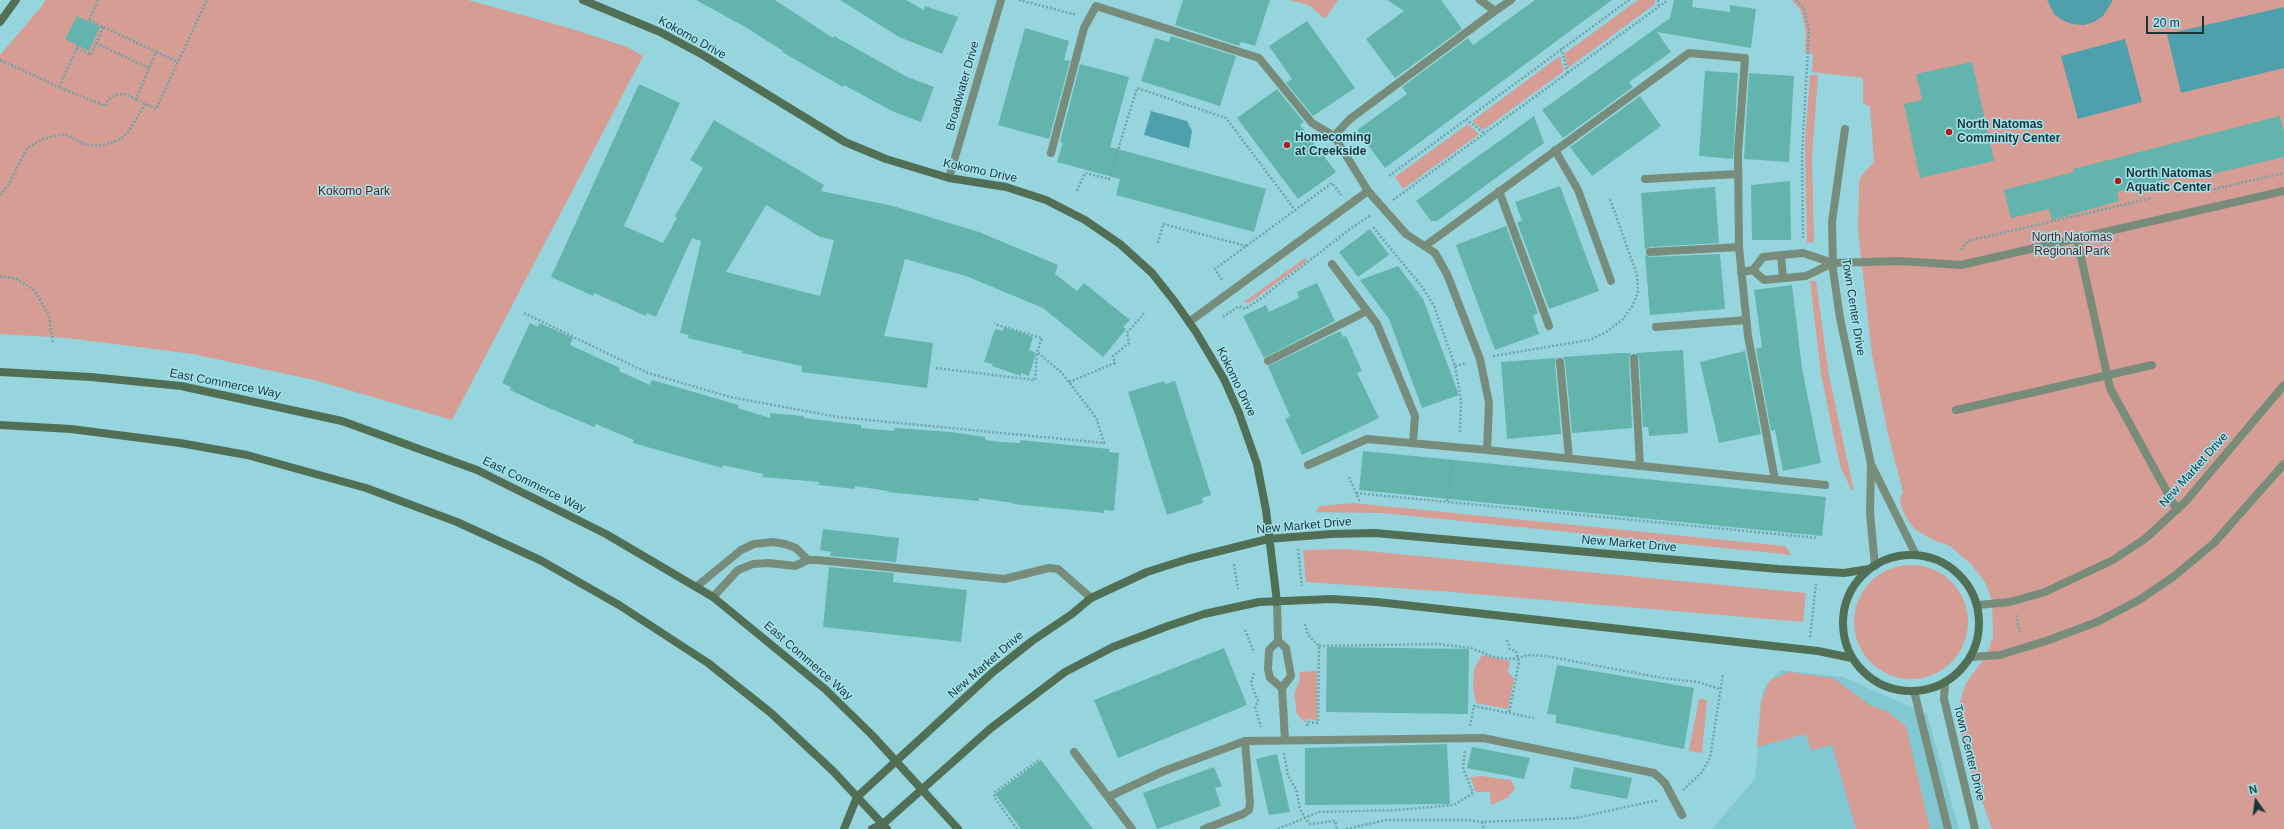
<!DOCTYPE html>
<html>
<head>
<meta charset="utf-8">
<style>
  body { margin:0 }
  #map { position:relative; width:2284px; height:829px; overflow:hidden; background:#97d5de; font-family:Arial,sans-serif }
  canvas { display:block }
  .north { position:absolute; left:2236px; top:781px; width:40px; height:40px; -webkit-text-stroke:3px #a4e2ec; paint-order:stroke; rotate:346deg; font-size:11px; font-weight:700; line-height:16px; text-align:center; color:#1b3538 }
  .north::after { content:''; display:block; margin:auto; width:14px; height:18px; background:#1b3538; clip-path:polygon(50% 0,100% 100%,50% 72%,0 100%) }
  .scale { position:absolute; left:2146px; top:16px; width:58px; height:18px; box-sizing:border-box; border:2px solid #1b3538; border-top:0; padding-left:5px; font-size:12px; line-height:14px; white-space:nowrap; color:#1b3538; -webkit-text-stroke:3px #a4e2ec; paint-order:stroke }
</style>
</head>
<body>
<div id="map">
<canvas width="2284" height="829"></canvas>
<div class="north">N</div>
<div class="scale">20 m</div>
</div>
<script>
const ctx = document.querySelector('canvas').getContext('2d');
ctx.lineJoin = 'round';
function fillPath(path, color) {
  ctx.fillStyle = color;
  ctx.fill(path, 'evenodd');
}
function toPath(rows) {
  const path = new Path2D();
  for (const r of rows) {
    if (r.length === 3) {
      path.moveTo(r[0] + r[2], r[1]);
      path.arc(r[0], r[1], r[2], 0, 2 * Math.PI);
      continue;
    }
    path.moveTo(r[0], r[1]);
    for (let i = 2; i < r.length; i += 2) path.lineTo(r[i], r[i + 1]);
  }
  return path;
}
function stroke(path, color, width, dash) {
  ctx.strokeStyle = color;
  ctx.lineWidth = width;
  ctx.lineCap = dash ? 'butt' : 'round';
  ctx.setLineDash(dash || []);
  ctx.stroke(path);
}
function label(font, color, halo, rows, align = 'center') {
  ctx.font = font + ' Arial,sans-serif';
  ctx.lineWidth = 3;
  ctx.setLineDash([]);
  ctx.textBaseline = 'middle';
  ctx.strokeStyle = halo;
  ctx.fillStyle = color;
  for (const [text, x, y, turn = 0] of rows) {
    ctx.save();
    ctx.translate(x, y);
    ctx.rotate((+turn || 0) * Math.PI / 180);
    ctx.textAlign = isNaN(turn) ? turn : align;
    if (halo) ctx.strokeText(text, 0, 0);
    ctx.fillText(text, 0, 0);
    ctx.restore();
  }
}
const built = toPath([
  [1780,670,1843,677,1927,714,1959,829,1712,829,1755,779,1763,689]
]);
const green = toPath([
  [45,0,468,0,569,28,627,47,643,56,452,420,314,380,193,354,67,338,0,334,0,55,42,6],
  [1289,0,1338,0,1325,19,1309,5],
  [1638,0,1655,0,1655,4,1568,68,1564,54],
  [1792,0,2284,0,2284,829,1992,829,1968,762,1958,722,1958,708,1966,683,1986,656,1993,637,1992,601,1985,582,1970,563,1950,546,1931,539,1915,529,1908,521,1901,506,1900,498,1903,492,1888,434,1872,355,1858,231,1859,183,1861,176,1874,162,1870,107,1863,103,1863,78,1812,72,1813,54,1805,52,1806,33,1801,11],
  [1560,56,1564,71,1483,130,1472,121],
  [1810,75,1818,75,1812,157,1814,242,1807,243,1805,143],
  [1468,124,1479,134,1403,189,1395,177],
  [1305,258,1307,261,1249,303,1244,302],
  [1810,281,1816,281,1829,376,1854,491,1851,489,1841,468,1837,452,1821,374],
  [1354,503,1785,546,1792,555,1382,513,1315,512,1320,506],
  [1346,549,1806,593,1803,622,1439,591,1306,582,1303,550],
  [1911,622,57],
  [1482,655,1510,661,1508,672,1514,679,1508,709,1476,703,1473,688,1474,669],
  [1317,671,1317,720,1307,719,1306,723,1297,714,1294,694,1299,682,1300,672],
  [1789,672,1833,678,1870,705,1888,712,1906,726,1930,829,1856,829,1832,745,1811,750,1806,734,1757,747,1761,701,1770,680],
  [1699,699,1707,700,1702,753,1689,751],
  [1481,776,1511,780,1515,789,1507,798,1491,805,1490,792,1476,792,1470,777]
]);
const water = toPath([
  [2047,0,2113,0,2103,16,2094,22,2084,25,2072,24,2062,20,2054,14],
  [2284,7,2284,68,2181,93,2167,34],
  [2125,39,2142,102,2078,119,2061,56],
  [1151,111,1187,121,1192,131,1189,148,1144,135]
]);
const building = toPath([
  [696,0,775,0,833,38,834,36,907,77,934,87,921,122,894,112,844,85,843,87,782,52,783,51,747,28],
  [840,0,906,0,924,10,925,6,958,17,942,54,899,37],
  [1183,0,1270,0,1255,46,1241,42,1239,46,1175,25],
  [1387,0,1441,0,1462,29,1395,78,1366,39,1404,11],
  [1535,0,1612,0,1385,168,1357,130,1407,94,1402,87,1468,38,1473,45],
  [1674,0,1693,0,1692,7,1730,12,1730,5,1756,9,1751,48,1657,32,1671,52,1629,82,1633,87,1563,138,1542,110,1670,18],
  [77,16,100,27,89,51,65,39],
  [1307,21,1355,88,1313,116,1286,83,1292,79,1269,46],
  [1025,28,1069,41,1064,60,1070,61,1049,139,998,125],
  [1171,36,1236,56,1220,106,1141,81,1155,38,1169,42],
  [1972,62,1994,161,1920,178,1904,104,1922,100,1916,74],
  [1080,64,1129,77,1110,147,1266,189,1254,232,1116,195,1120,179,1057,162,1063,143,1060,142],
  [1705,71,1738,73,1733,159,1699,156],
  [1749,73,1794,76,1789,162,1744,159],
  [639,84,680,103,624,226,663,243,677,218,675,216,703,168,690,160,714,120,824,185,821,191,893,206,979,232,1058,265,1055,274,1077,291,1084,283,1130,320,1123,327,1126,329,1103,357,1043,308,966,276,905,259,884,336,933,343,927,388,802,372,802,366,742,353,743,351,688,338,689,335,680,333,701,241,692,238,656,317,647,313,646,316,594,293,593,296,551,277],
  [766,205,820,237,834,240,820,296,726,272],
  [1277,89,1304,122,1300,125,1336,172,1298,199,1237,118],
  [1640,96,1661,126,1592,176,1570,147],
  [1534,116,1544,143,1437,221,1431,221,1416,201],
  [2280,116,2284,133,2284,157,2208,175,2207,169,2117,192,2119,201,2052,220,2049,209,2011,218,2004,190,2074,172,2073,169],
  [1790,181,1791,240,1752,240,1751,185],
  [1560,186,1599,291,1549,309,1517,222,1522,221,1515,202],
  [1715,187,1719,243,1650,247,1645,250,1641,193],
  [1506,226,1538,313,1533,316,1539,334,1495,350,1456,245],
  [1370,229,1389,255,1358,277,1339,252],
  [1720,254,1725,309,1650,315,1645,255,1650,257],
  [1398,266,1423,299,1459,395,1422,408,1389,319,1360,280],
  [1317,283,1335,321,1264,358,1243,316,1266,305,1269,312,1299,298,1297,292],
  [1792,285,1802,368,1821,463,1783,471,1775,430,1771,431,1756,349,1762,347,1754,290],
  [530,323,538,327,539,323,573,338,570,345,620,368,619,371,650,385,652,380,739,405,738,408,770,418,770,413,804,416,804,418,861,425,861,428,894,431,895,428,951,432,985,437,985,440,1001,442,1020,443,1020,440,1109,449,1109,452,1119,453,1114,511,1104,510,1104,513,1013,504,1013,503,979,498,979,501,887,492,888,491,855,486,855,489,819,485,819,482,763,477,763,474,723,465,722,468,633,443,634,440,596,424,594,427,542,405,510,390,511,387,502,383],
  [1004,327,1033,337,1029,350,1036,353,1029,376,1021,373,1021,376,992,366,993,364,984,362,995,329,1003,331],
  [1340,331,1343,337,1346,336,1362,371,1357,373,1379,418,1302,455,1285,419,1290,416,1268,366],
  [1683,350,1688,433,1649,436,1648,427,1643,427,1639,358,1636,353],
  [1745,351,1761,434,1719,443,1700,362],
  [1618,353,1631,353,1629,358,1632,428,1572,433,1565,361,1563,357],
  [1556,358,1555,363,1561,434,1507,439,1501,362],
  [1164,381,1165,384,1175,381,1211,495,1202,498,1203,503,1167,515,1128,392],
  [1363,451,1826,497,1822,536,1359,490],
  [823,529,899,538,896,562,830,556,831,552,820,550],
  [829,567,894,573,893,582,967,590,961,642,823,627],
  [1327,647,1469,649,1468,714,1326,712],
  [1224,648,1247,705,1118,758,1094,700],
  [1557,665,1694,688,1684,749,1556,723,1556,715,1547,714],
  [1447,744,1450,804,1305,805,1305,748],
  [1472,747,1530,758,1524,779,1467,768],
  [1277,754,1290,812,1269,815,1256,759],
  [1041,760,1093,829,1021,829,995,794],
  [1214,767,1222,786,1215,788,1221,806,1157,829,1143,793],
  [1574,767,1632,778,1627,799,1570,788]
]);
const path = toPath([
  [1019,0,1077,15],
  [1658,0,1659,7],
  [1796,0,1804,8,1809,30,1802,156,1803,239],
  [89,20,98,0],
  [96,43,149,68],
  [78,45,59,87,105,106,108,100,115,95,124,94,136,99,156,52,89,20],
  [77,48,91,55,103,27],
  [1561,48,1568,74],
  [156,52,178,62],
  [0,60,59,87],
  [136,99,156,109,207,0],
  [1466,119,1485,134],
  [1389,176,1629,0],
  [2210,190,2284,173],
  [1077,191,1085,173,1109,179,1137,88,1226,118,1295,210],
  [0,195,9,184,27,148,43,139,64,134,85,144,98,146,110,143,121,139,129,131,145,104],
  [1393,200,1668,0],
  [1373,227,1423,288,1434,306,1455,366,1461,400,1460,434],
  [1158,243,1163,224,1246,246],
  [1961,250,1968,241,2152,198],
  [0,276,17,279,35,291,49,316,53,344],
  [1222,280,1215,269,1332,183,1341,195],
  [524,313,648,373,730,397,838,417,1104,443,1097,420,1091,411,1062,373,1037,352],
  [1223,317,1239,306,1245,309,1260,299,1350,229,1371,215],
  [1493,356,1589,340,1605,333,1623,319,1633,305,1638,292,1637,275,1610,199],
  [1455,366,1467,363],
  [936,368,1035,380,1037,352,1042,338,994,324],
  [1069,382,1115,363,1113,356,1129,343,1127,333,1145,312],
  [1349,477,1360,502],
  [1356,493,1818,538],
  [1447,501,1452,460],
  [1298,549,1302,586],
  [1234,564,1238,589],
  [2016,615,2020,632],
  [1305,624,1308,635,1319,646,1318,723,1308,722,1307,726],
  [1245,630,1254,653],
  [1810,637,1816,584],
  [1507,640,1510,649,1516,651,1519,662,1509,713],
  [1319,646,1437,644,1471,648,1493,657,1513,659,1530,655,1546,656,1662,678,1698,682,1720,689],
  [1254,673,1251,683,1258,701,1255,708,1261,727],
  [1470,726,1474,706,1534,718],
  [1284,753,1288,776,1296,789,1300,809,1305,818,1310,824,1335,821,1337,829],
  [1683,790,1702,772,1710,758,1723,674],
  [1482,822,1484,829],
  [1017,829,994,797,995,792,1040,759],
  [1278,829,1319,812,1397,810,1454,805,1473,793,1463,768,1465,750],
  [1346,829,1386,820,1467,820,1482,822,1576,818,1658,800]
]);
const lane = toPath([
  [1495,11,1511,0],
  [1334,136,1350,119,1495,11,1480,0],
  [1555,150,1578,190,1611,281],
  [1051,153,1084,28,1096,6,1259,58,1312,123,1334,136,1368,191,1189,322],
  [1645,179,1738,174],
  [1368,191,1406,234,1435,253,1447,274,1480,359,1489,403,1487,450,1825,485],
  [1499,191,1549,326],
  [2077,239,2110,388,2177,510],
  [1425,246,1689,53,1745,58,1738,153,1739,247,1748,336,1775,480],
  [1650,252,1739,247],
  [1781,255,1783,278],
  [1332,264,1377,324,1415,416,1413,443],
  [1753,270,1763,257,1803,253,1833,263,1899,261,1961,265,2284,191],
  [1741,272,1753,270,1764,280,1806,276,1833,263],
  [1656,327,1746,320],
  [1634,358,1640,466],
  [1268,361,1367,311],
  [1560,362,1569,458],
  [1956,410,2152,365],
  [1308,465,1367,439,1487,450],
  [696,587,741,550,754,544,773,542,785,544,796,548,808,560],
  [713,597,738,570,753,564,769,563,795,566,808,560,818,560,1004,579,1049,568,1058,569,1091,598],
  [1277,602,1278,641,1269,650,1268,669,1270,678,1282,688,1291,676,1286,648,1278,641],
  [1282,688,1285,740],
  [1074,752,1108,797],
  [1132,829,1108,797,1164,771,1245,741,1483,738,1654,773,1665,783,1682,815],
  [1204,829,1243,814,1249,810,1250,803,1245,741]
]);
const street = toPath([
  [1845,129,1832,222,1833,270,1840,318,1871,464,1870,513,1875,566],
  [949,178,1001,0],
  [1872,466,1916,555],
  [1978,605,2010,602,2045,592,2113,560,2146,538,2186,501,2284,385],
  [1970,657,2000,655,2046,641,2097,622,2139,600,2173,577,2214,543,2284,464],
  [1945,682,1944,699,1975,829],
  [1914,691,1948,829]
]);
const secondary = toPath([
  [583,0,660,32,703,55,845,142,886,159,949,178,1006,187,1046,200,1085,220,1120,244,1152,273,1175,302,1196,332,1224,379,1239,413,1257,464,1266,510,1277,602],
  [0,22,16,0],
  [0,372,91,377,181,386,342,421,477,470,606,534,713,597,825,689,872,735,958,829],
  [0,425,71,429,180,443,247,455,366,488,457,522,540,560,619,605,708,663,771,713,833,771,887,829],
  [1911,623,68],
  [844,829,857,797,993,672,1032,641,1072,614,1091,598,1147,572,1188,559,1268,539,1331,534,1375,533,1778,569,1844,573,1869,569],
  [872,829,883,824,991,728,1065,672,1113,647,1168,626,1204,614,1259,602,1332,599,1377,602,1818,651,1852,658]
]);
const markers = [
  [1949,132,4,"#af1e1a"],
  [1287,145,4,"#af1e1a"],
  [2118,181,4,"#af1e1a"]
];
const streetNames = [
  ["Kokomo Drive",692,38,29],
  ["Broadwater Drive",963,86,-74],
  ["Kokomo Drive",980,171,12],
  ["Town Center Drive",1853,307,81],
  ["Kokomo Drive",1236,382,64],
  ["East Commerce Way",225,384,11],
  ["New Market Drive",2194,470,-48],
  ["East Commerce Way",534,485,26],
  ["New Market Drive",1304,526,-5],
  ["New Market Drive",1629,544,5],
  ["East Commerce Way",808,661,41],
  ["New Market Drive",986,665,-41],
  ["Town Center Drive",1969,753,76]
];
const poiNames = [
  ["North Natomas",1957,125],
  ["Comminity Center",1957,139],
  ["Homecoming",1295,138],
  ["at Creekside",1295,152],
  ["North Natomas",2126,174],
  ["Aquatic Center",2126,188]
];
const parkNames = [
  ["Kokomo Park",354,192],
  ["North Natomas",2072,238],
  ["Regional Park",2072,252]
];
fillPath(built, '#81c8d3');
fillPath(green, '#d59d94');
fillPath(water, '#4ea0ac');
fillPath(building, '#62b4ad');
stroke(path, '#71a3aa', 2.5, [2, 2]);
stroke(lane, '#778c7a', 8);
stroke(street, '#778c7a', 8);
stroke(secondary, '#506f54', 8);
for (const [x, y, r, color] of markers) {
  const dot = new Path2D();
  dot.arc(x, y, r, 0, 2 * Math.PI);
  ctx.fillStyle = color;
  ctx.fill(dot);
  stroke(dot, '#a4e2ec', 1.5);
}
label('12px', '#1b3538', '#a4e2ec', streetNames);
label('bold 12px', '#1b3538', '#a4e2ec', poiNames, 'left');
label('12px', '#671a15', '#a4e2ec', parkNames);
</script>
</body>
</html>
